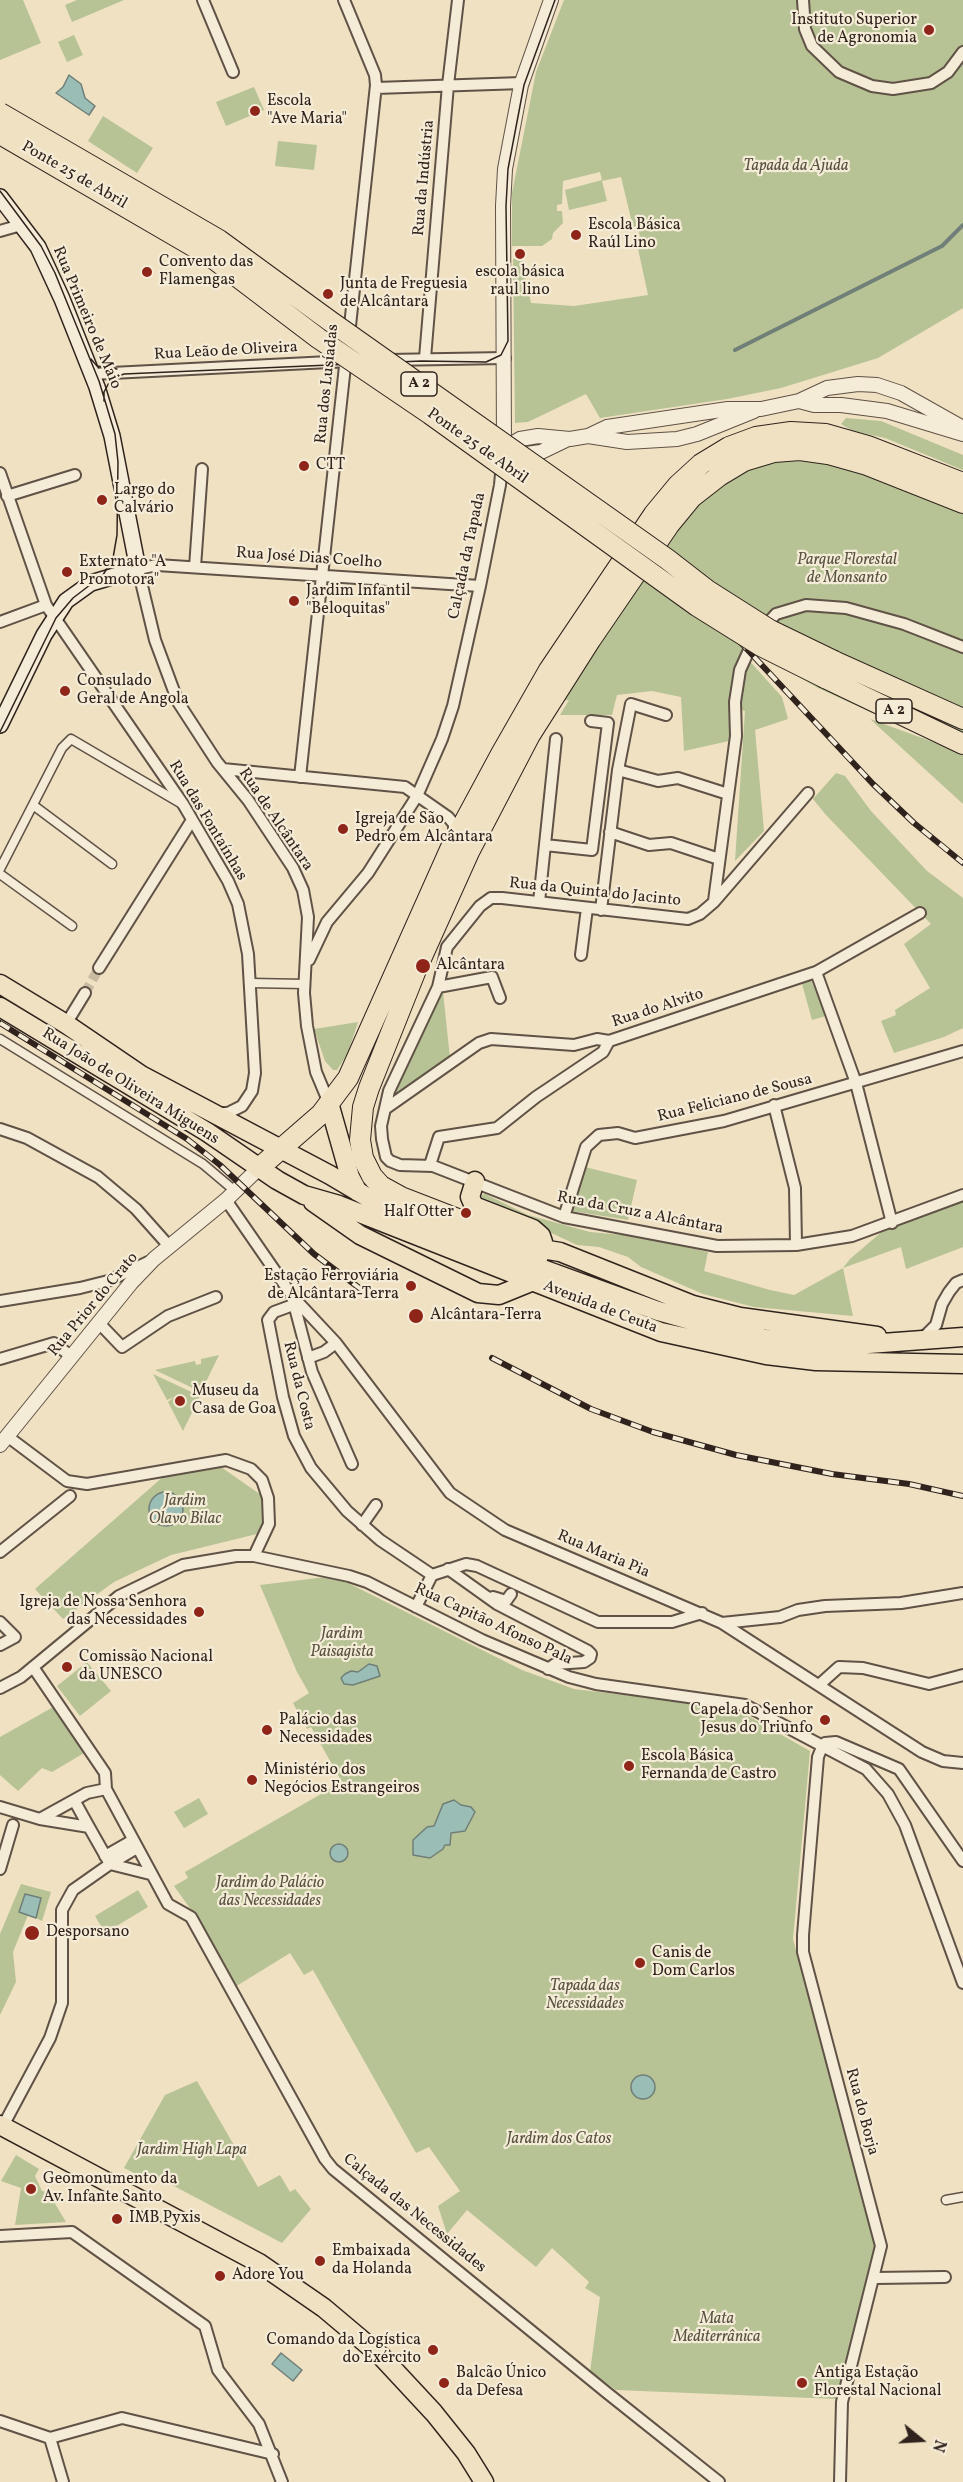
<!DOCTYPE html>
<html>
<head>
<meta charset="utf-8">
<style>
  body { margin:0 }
  #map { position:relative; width:963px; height:2482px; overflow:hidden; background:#efe1c2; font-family:Vollkorn,serif }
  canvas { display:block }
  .north { position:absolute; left:891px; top:2410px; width:60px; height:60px; -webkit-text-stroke:4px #f5ecd7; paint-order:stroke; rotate:108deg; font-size:16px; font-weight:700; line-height:24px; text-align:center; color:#30231d }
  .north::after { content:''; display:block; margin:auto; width:21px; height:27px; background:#30231d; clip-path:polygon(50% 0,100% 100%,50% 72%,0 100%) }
</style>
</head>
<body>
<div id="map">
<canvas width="963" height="2482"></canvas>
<div class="north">N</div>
</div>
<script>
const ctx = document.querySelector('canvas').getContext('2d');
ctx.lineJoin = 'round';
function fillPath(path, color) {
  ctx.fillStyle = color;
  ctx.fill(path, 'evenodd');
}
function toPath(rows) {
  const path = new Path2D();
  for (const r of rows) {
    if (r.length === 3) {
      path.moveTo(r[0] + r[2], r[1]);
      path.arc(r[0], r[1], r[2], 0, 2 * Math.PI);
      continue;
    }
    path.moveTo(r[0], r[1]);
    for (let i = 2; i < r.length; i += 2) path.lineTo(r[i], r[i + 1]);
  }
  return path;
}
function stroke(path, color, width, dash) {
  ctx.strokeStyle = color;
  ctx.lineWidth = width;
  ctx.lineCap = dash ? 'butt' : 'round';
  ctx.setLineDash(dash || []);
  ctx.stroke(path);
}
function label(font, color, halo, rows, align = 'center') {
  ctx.font = font + ' Vollkorn,serif';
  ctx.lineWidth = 4.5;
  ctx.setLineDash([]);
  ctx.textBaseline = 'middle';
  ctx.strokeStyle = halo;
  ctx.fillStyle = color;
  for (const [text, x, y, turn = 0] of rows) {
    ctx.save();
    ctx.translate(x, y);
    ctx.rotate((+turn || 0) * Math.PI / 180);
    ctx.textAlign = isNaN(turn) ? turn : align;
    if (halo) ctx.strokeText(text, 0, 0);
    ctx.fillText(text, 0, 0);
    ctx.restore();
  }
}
const green = toPath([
  [0,0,23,0,41,43,0,60],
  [77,0,124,0,72,22,65,5],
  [564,0,963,0,963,308,878,358,781,388,727,399,600,418,586,394,528,422,515,423,513,259,521,258,531,303,574,306,648,295,637,244,641,243,638,226,633,227,621,177,602,181,607,201,569,210,565,190,602,180,600,172,563,181,562,204,557,205,557,211,562,211,563,223,553,233,552,239,542,246,512,246,512,193,536,72],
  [74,35,83,55,67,62,58,42],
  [254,87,264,110,226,126,216,102],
  [103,116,153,148,137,173,88,141],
  [278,141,317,145,314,170,275,166],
  [846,418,881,421,963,455,963,470,885,438,853,431,841,424],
  [760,446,963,491,963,804,870,719,947,747,818,688,748,647,745,656,782,697,788,719,755,730,764,831,735,861,745,711,738,709,738,739,684,751,681,697,652,691,617,695,612,715,560,715,569,700,540,703,688,489,722,462],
  [836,773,845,776,871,811,927,871,963,898,963,1028,944,1037,894,1053,881,1021,896,1015,895,1010,930,988,904,944,931,924,826,815,813,799],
  [811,980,826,1016,812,1020,802,984],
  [443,992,450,1058,391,1101],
  [358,1022,348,1053,337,1070,333,1070,325,1061,314,1029],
  [581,1166,637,1180,628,1220,572,1211],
  [485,1194,528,1215,590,1232,645,1237,708,1252,704,1271,770,1290,794,1295,843,1268,850,1259,892,1223,963,1197,963,1247,906,1269,901,1247,843,1268,853,1316,754,1307,703,1294,641,1267,628,1257,599,1247,577,1245,481,1200,482,1195],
  [219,1355,201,1392,155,1370,195,1361,196,1365,201,1364,201,1359],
  [153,1374,200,1396,183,1431,168,1402,174,1397,167,1400],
  [221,1467,261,1495,265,1525,257,1534,171,1555,114,1582,63,1619,35,1589,164,1476],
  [334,1576,522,1670,574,1689,734,1708,810,1751,793,1939,876,2247,836,2399,616,2390,590,2372,600,2297,585,2288,589,2282,552,2248,536,2267,467,2210,447,2234,438,2206,460,2191,429,2147,416,2153,313,1970,304,1975,290,1953,235,1987,197,1918,174,1886,188,1878,185,1872,342,1782,311,1727,307,1729,293,1703,309,1693,297,1672,260,1585],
  [87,1662,111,1691,80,1716,57,1686],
  [55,1706,84,1753,52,1772,42,1768,18,1791,0,1775,0,1737],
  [199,1798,208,1814,184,1828,174,1812],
  [21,1884,51,1892,42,1921,36,1918,41,1898,25,1894,28,1915,13,1952,16,1982,0,2015,0,1934],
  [138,1890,148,1907,105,1933,95,1916],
  [197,2081,258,2187,280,2175,290,2192,295,2189,311,2209,282,2243,153,2175,144,2178,124,2168,165,2095],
  [16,2155,39,2169,35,2176,42,2191,48,2192,66,2222,15,2225,21,2188,1,2181]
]);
const water = toPath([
  [69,75,81,84,85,98,95,106,89,115,56,93,63,87,69,75],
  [166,1509,17],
  [369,1664,377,1666,380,1676,353,1685,344,1684,341,1678,345,1674,351,1671,358,1672,369,1664],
  [454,1800,461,1805,471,1807,475,1812,465,1831,451,1833,450,1845,445,1845,443,1849,430,1858,413,1855,413,1840,427,1827,434,1826,443,1804,454,1800],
  [339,1853,9],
  [25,1894,41,1898,36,1918,19,1912,25,1894],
  [643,2087,12],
  [281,2353,302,2370,293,2381,272,2364,281,2353]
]);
const stream = toPath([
  [735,350,942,246,963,225]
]);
const minorTunnel = toPath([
  [85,993,99,968]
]);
const pedestrian = toPath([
  [33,805,112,864],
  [0,869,62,748,71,739,182,804],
  [0,874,72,926],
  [250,983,305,984],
  [0,1039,203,1164,235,1191],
  [946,2200,963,2197]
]);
const minor = toPath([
  [203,0,233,72],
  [344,0,375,75,376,85,349,335],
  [803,0,805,29,812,46,839,72,872,86,893,89,931,83,948,72,963,52],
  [376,88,522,83],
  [0,231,21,225],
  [425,358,448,85,458,0],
  [388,360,505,358],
  [92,374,349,361],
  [0,473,46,605,183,804,228,881,238,904,248,954,255,1073,252,1091,242,1106,228,1113,218,1113],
  [7,496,75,475],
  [195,567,202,469],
  [0,622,46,605],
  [223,769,405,787,448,817,454,824,454,836],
  [618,770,658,781,678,778,728,794],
  [300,777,346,357],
  [808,793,714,902,700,914,688,919,502,898,491,898,480,906,447,947,438,987,389,1091,381,1126,382,1139,386,1157,390,1161,400,1165,433,1166,564,1217,717,1246,796,1245,852,1236,963,1195],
  [610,832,649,845,671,843,719,859],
  [545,845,592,850,608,723,591,721],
  [714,901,736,736,735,702,740,670,755,637,776,614,806,605,846,608,904,624,963,647],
  [539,902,556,739],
  [601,910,618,770,631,704,666,715],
  [581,955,587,908],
  [309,960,327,922,368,873,417,796,442,739,453,706,480,586,500,485,502,463],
  [99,968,192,820],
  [816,972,856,1083,892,1223],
  [438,987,492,977,500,998],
  [66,1024,85,993],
  [329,1103,316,1072,307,1026,304,993,308,917,303,890,293,868,248,800,217,762,178,702,155,640,138,569,157,565,480,586],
  [774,1105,795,1188,796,1245],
  [385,1109,479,1043,491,1039,574,1045,597,1039,609,1041,816,972,920,913],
  [0,1129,27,1138,98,1177,136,1209,169,1246],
  [430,1165,439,1137,497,1128,536,1097,603,1052,609,1041],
  [226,1200,293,1297,336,1343,450,1493,505,1530,722,1623,922,1752,943,1761,963,1763],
  [564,1217,586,1147,599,1135,618,1133,635,1138,724,1121,963,1051],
  [293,1300,312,1372,352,1464],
  [0,1301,80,1288,108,1281,148,1262],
  [293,1305,274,1312,268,1320,283,1397,294,1436,311,1468,347,1511,380,1540,432,1575],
  [99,1323,122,1347,168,1316,216,1297],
  [923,1338,936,1325,942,1304,949,1292,956,1283,963,1280],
  [308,1358,324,1352,336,1343],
  [0,1359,54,1343,72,1357],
  [7,1436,67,1481,87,1484,226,1460,251,1469,262,1480,268,1498,269,1524,254,1556],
  [362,1525,376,1505],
  [0,1552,70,1496],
  [448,1569,497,1604,588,1651,591,1654,590,1658,584,1662,555,1664,548,1669],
  [493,1597,506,1601,511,1594],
  [416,1607,432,1575,466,1564,477,1566,598,1622,672,1622,702,1613],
  [0,1622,15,1637,0,1645],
  [722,1623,780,1617,798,1610,825,1606,901,1603,963,1593],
  [33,1667,105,1773,106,1789,168,1904,191,1917,325,2159,333,2169,606,2392,719,2482],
  [819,1685,839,1667,863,1668,929,1684,963,1675],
  [0,1688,21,1677,119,1596,183,1565,236,1556,254,1556,349,1576,367,1582,482,1640,569,1677,596,1684,745,1705,866,1769,888,1794,905,1825,963,1983],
  [822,1747,818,1757,803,1935,803,1952,881,2246,842,2402,840,2482],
  [822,1747,825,1743,836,1742,899,1769,963,1861],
  [74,1800,89,1827],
  [0,1807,40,1819,89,1827,110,1864],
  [40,1819,87,1793,106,1789],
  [105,1856,133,1840],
  [110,1864,150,1874],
  [0,1869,13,1825],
  [3,2126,50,2038,62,2003,62,1910,73,1890,110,1864,137,1848],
  [0,2236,72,2232,205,2326,218,2370,259,2424,282,2482],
  [875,2278,945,2277],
  [0,2421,50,2438],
  [50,2438,122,2418,273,2454],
  [50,2438,63,2482]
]);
const tertiary = toPath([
  [799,401,814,405,841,405,887,411,963,434],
  [588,436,607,427,728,409,761,409,799,401,827,388,858,384,877,385,901,393,963,428],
  [504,448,503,206,505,169,521,85,551,0],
  [504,448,520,439,538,436,570,439,588,436,627,442,677,439,697,434,754,411],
  [519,455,541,452,568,439],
  [0,1445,131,1283,154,1259,226,1200,259,1168]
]);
const secondary = toPath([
  [0,197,38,247,62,299,97,387,112,436,138,569,91,583,66,601,44,635,0,725]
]);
const primary = toPath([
  [0,2125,259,2263,324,2308,381,2356,434,2413,466,2453,484,2482]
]);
const trunk = toPath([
  [0,984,66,1024,141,1075,330,1175,384,1207,496,1252,658,1311,737,1333,765,1339,842,1346,963,1337],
  [0,1007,207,1132,277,1180,304,1195,339,1205,661,1332,766,1355,816,1361,963,1364],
  [329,1103,350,1177,358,1192],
  [313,1202,360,1235,478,1293,499,1295,531,1282,543,1242,541,1236,533,1229,474,1206,470,1197,475,1181],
  [542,1249,560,1252,693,1305,740,1317,877,1336]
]);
const motorway = toPath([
  [834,661,963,719],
  [825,678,963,744],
  [259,1168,321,1114,348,1078,452,845,501,754,549,670,654,514,678,485,701,464,729,447,756,437,791,432,826,434,868,446,963,483],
  [542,1249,525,1245,401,1197,381,1186,372,1176,363,1158,360,1140,363,1107,369,1088,416,970,469,852,530,735,591,639,669,525,692,497,719,476,744,461,774,452,800,450,828,454,867,465,963,503]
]);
const tram = toPath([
  [0,191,41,246,55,273,99,381,115,434,118,462,117,535,113,558,103,575,73,598,56,618,0,732],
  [91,359,97,366,117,369],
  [104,401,104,392,111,379,124,374,421,361,486,362,501,355,508,341,506,206,508,169,524,85,555,0]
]);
const rail = toPath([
  [0,127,213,251,322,333,427,403,701,600,873,784,914,823,963,863],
  [0,1023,187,1139,220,1165,314,1254,366,1293],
  [492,1358,591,1409,653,1432,736,1455,832,1474,909,1484,963,1496]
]);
const motorwayBridge = toPath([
  [0,113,219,240,330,321,667,559,707,590,770,630,834,661],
  [0,134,210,256,318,338,430,414,697,606,761,646,825,678]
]);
const markers = [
  [929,30,6,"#8f2418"],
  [255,111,6,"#8f2418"],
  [576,235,6,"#8f2418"],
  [520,254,6,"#8f2418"],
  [147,272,6,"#8f2418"],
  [328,294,6,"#8f2418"],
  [304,466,6,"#8f2418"],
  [102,500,6,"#8f2418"],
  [67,572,6,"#8f2418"],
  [294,601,6,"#8f2418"],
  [65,691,6,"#8f2418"],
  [343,829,6,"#8f2418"],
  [423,966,8,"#8f2418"],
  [466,1213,6,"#8f2418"],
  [411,1286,6,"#8f2418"],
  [416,1316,8,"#8f2418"],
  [180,1401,6,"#8f2418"],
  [199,1612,6,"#8f2418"],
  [67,1667,6,"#8f2418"],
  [825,1720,6,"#8f2418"],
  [267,1730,6,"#8f2418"],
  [629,1766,6,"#8f2418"],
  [252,1780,6,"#8f2418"],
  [32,1933,8,"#8f2418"],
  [640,1963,6,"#8f2418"],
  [31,2189,6,"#8f2418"],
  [117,2219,6,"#8f2418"],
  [320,2261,6,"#8f2418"],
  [220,2276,6,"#8f2418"],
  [433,2350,6,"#8f2418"],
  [444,2383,6,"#8f2418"],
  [802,2383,6,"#8f2418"]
];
const shields = [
  [419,384,36],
  [894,711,36]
];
const shieldNames = [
  ["A 2",419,384],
  ["A 2",894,711]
];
const poiNames = [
  ["Instituto Superior",917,21,"right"],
  ["de Agronomia",917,39,"right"],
  ["Escola",267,102],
  ["\"Ave Maria\"",267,120],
  ["Escola Básica",588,226],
  ["Raúl Lino",588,244],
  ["Convento das",159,263],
  ["Flamengas",159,281],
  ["escola básica",520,273,"center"],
  ["raul lino",520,291,"center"],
  ["Junta de Freguesia",340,285],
  ["de Alcântara",340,303],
  ["CTT",316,466],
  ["Largo do",114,491],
  ["Calvário",114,509],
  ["Externato \"A",79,563],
  ["Promotora\"",79,581],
  ["Jardim Infantil",306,592],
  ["\"Beloquitas\"",306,610],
  ["Consulado",77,682],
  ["Geral de Angola",77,700],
  ["Igreja de São",355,820],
  ["Pedro em Alcântara",355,838],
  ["Alcântara",436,966],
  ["Half Otter",454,1213,"right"],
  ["Estação Ferroviária",399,1277,"right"],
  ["de Alcântara-Terra",399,1295,"right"],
  ["Alcântara-Terra",430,1316],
  ["Museu da",192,1392],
  ["Casa de Goa",192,1410],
  ["Igreja de Nossa Senhora",187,1603,"right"],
  ["das Necessidades",187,1621,"right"],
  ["Comissão Nacional",79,1658],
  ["da UNESCO",79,1676],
  ["Capela do Senhor",813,1711,"right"],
  ["Jesus do Triunfo",813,1729,"right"],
  ["Palácio das",279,1721],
  ["Necessidades",279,1739],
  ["Escola Básica",641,1757],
  ["Fernanda de Castro",641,1775],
  ["Ministério dos",264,1771],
  ["Negócios Estrangeiros",264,1789],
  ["Desporsano",46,1933],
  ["Canis de",652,1954],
  ["Dom Carlos",652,1972],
  ["Geomonumento da",43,2180],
  ["Av. Infante Santo",43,2198],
  ["IMB Pyxis",129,2219],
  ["Embaixada",332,2252],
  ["da Holanda",332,2270],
  ["Adore You",232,2276],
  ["Comando da Logística",421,2341,"right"],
  ["do Exército",421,2359,"right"],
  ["Balcão Único",456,2374],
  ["da Defesa",456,2392],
  ["Antiga Estação",814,2374],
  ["Florestal Nacional",814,2392]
];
const parkNames = [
  ["Tapada da Ajuda",796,167],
  ["Parque Florestal",847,561],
  ["de Monsanto",847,579],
  ["Jardim",185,1502],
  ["Olavo Bilac",185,1520],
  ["Jardim",342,1635],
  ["Paisagista",342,1653],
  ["Jardim do Palácio",270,1884],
  ["das Necessidades",270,1902],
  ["Tapada das",585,1987],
  ["Necessidades",585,2005],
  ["Jardim dos Catos",559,2140],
  ["Jardim High Lapa",192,2151],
  ["Mata",717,2320],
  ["Mediterrânica",717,2338]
];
const streetNames = [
  ["Ponte 25 de Abril",74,176,30],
  ["Rua da Indústria",425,178,-85],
  ["Rua Primeiro de Maio",86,318,67],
  ["Rua Leão de Oliveira",226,352,-3],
  ["Rua dos Lusíadas",328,384,-84],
  ["Ponte 25 de Abril",477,447,35],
  ["Calçada da Tapada",468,556,-78],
  ["Rua José Dias Coelho",309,559,4],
  ["Rua de Alcântara",275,820,56],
  ["Rua das Fontaínhas",207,821,59],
  ["Rua da Quinta do Jacinto",595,893,6],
  ["Rua do Alvito",658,1009,-18],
  ["Rua João de Oliveira Miguens",130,1087,32],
  ["Rua Feliciano de Sousa",735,1099,-14],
  ["Rua da Cruz a Alcântara",640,1214,11],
  ["Rua Prior do Crato",94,1305,-50],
  ["Avenida de Ceuta",600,1308,21],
  ["Rua da Costa",298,1386,76],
  ["Rua Maria Pia",603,1555,23],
  ["Rua Capitão Afonso Pala",493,1625,25],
  ["Rua do Borja",861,2112,75],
  ["Calçada das Necessidades",414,2214,39]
];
fillPath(green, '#b7c395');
fillPath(water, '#9abdb5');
stroke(water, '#707f78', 1.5);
stroke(stream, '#707f78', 4);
stroke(minorTunnel, '#c9bba1', 10, [10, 5]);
stroke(pedestrian, '#605246', 11);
stroke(minor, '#605246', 14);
stroke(tertiary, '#605246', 16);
stroke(secondary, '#30231d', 18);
stroke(primary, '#30231d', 21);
stroke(trunk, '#30231d', 21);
stroke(motorway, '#30231d', 22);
stroke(pedestrian, '#f5ecd7', 8);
stroke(minor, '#f5ecd7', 10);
stroke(tertiary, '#f5ecd7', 14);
stroke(secondary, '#f5ecd7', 15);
stroke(primary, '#efe1c2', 18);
stroke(trunk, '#efe1c2', 18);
stroke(motorway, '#efe1c2', 20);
stroke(tram, '#30231d', 1.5);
stroke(rail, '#30231d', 6);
stroke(rail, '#f5ecd7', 4, [11]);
stroke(motorwayBridge, '#30231d', 22, []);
stroke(motorwayBridge, '#efe1c2', 20);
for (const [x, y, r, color] of markers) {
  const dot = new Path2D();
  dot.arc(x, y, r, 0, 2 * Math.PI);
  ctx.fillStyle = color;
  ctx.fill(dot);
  stroke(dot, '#f5ecd7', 2);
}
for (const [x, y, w] of shields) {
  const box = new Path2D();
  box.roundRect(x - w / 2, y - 12, w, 24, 4.5);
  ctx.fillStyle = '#f5ecd7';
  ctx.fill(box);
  stroke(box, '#30231d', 1.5);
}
label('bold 15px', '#30231d', null, shieldNames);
label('16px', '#30231d', '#f5ecd7', poiNames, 'left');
label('italic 16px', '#585341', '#f5ecd7', parkNames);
label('16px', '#30231d', '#f5ecd7', streetNames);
</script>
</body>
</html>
